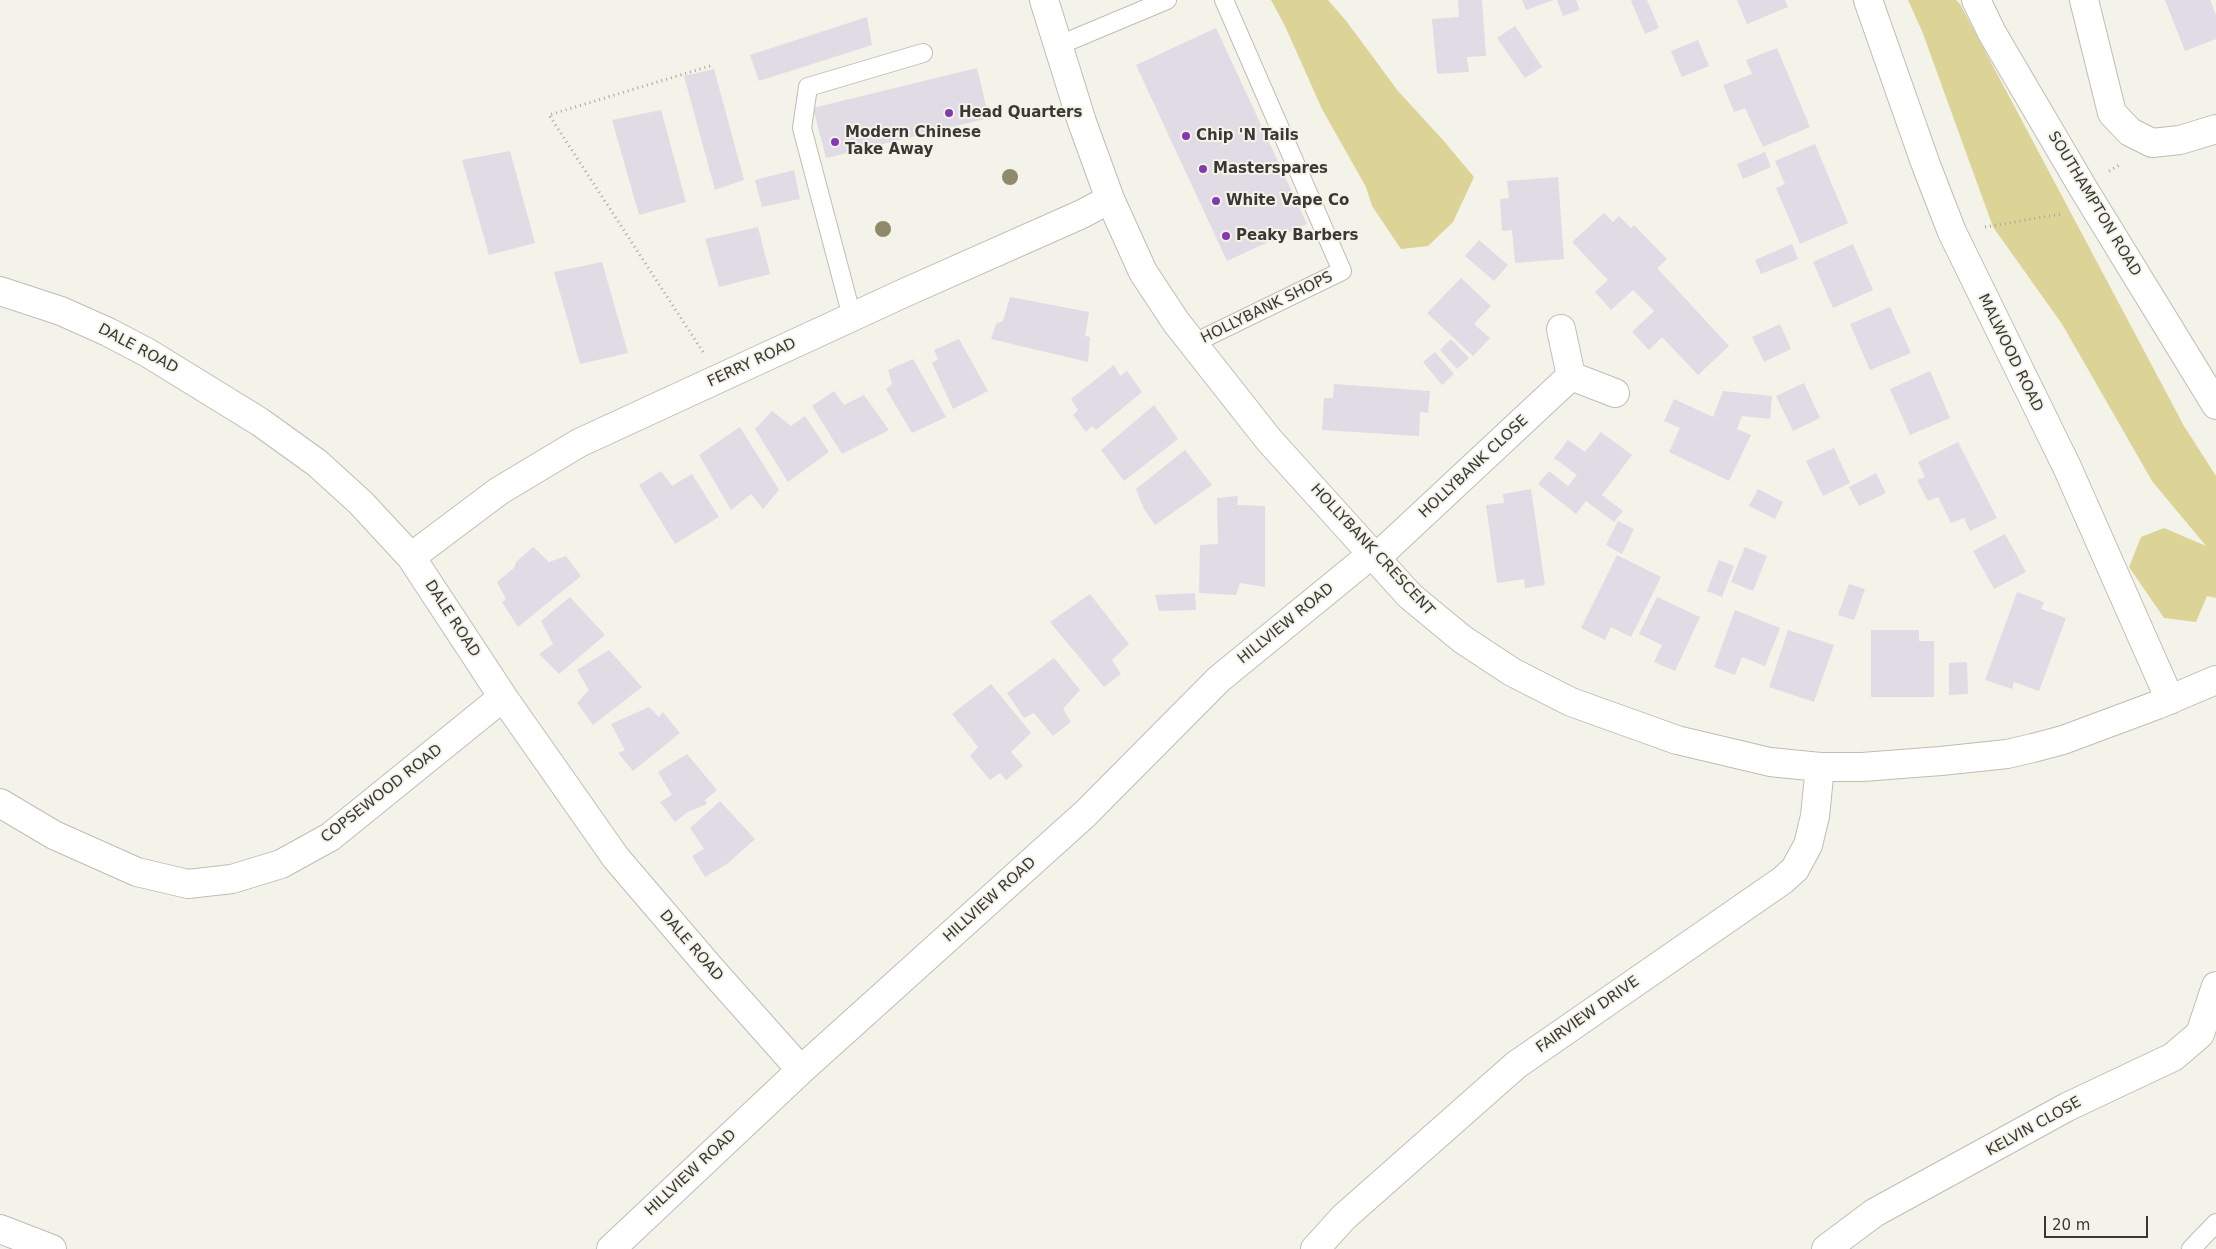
<!DOCTYPE html>
<html>
<head>
<meta charset="utf-8">
<style>
  body { margin:0 }
  #map { position:relative; width:2216px; height:1249px; overflow:hidden; background:#f4f3e9; font-family:"DejaVu Sans",sans-serif }
  canvas { display:block }
  .scale { position:absolute; left:2044px; top:1216px; width:104px; height:22px; box-sizing:border-box; border:2px solid #393834; border-top:0; padding-left:6px; font-size:15px; line-height:18px; white-space:nowrap; color:#393834; -webkit-text-stroke:4px #f4f3e9; paint-order:stroke }
</style>
</head>
<body>
<div id="map">
<canvas width="2216" height="1249"></canvas>
<div class="scale">20 m</div>
</div>
<script>
const ctx = document.querySelector('canvas').getContext('2d');
ctx.lineJoin = 'round';
function fillPath(path, color) {
  ctx.fillStyle = color;
  ctx.fill(path, 'evenodd');
}
function toPath(rows) {
  const path = new Path2D();
  for (const r of rows) {
    path.moveTo(r[0], r[1]);
    for (let i = 2; i < r.length; i += 2) path.lineTo(r[i], r[i + 1]);
  }
  return path;
}
function stroke(path, color, width, dash) {
  ctx.strokeStyle = color;
  ctx.lineWidth = width;
  ctx.lineCap = dash ? 'butt' : 'round';
  ctx.setLineDash(dash || []);
  ctx.stroke(path);
}
function label(font, color, halo, rows, align = 'center') {
  ctx.font = font + ' "DejaVu Sans",sans-serif';
  ctx.lineWidth = 4;
  ctx.setLineDash([]);
  ctx.textBaseline = 'middle';
  ctx.strokeStyle = halo;
  ctx.fillStyle = color;
  for (const [text, x, y, turn = 0] of rows) {
    ctx.save();
    ctx.translate(x, y);
    ctx.rotate((+turn || 0) * Math.PI / 180);
    ctx.textAlign = isNaN(turn) ? turn : align;
    if (halo) ctx.strokeText(text, 0, 0);
    ctx.fillText(text, 0, 0);
    ctx.restore();
  }
}
const green = toPath([
  [1271,0,1328,0,1347,22,1398,91,1443,140,1474,177,1453,222,1428,246,1401,249,1372,206,1366,187,1322,109,1285,26],
  [1908,0,1956,0,1960,4,2184,426,2216,476,2216,598,2207,596,2196,622,2164,618,2129,567,2141,537,2164,528,2206,546,2152,481,2062,324,1993,227,1922,31]
]);
const building = toPath([
  [1458,0,1482,0,1486,56,1467,57,1469,72,1437,74,1432,19,1459,17],
  [1522,0,1554,0,1526,10],
  [1557,0,1576,0,1580,10,1563,16],
  [1633,0,1647,0,1659,28,1645,34,1631,1],
  [1737,0,1785,0,1788,7,1747,24],
  [2165,0,2210,0,2216,15,2216,39,2185,51],
  [867,17,872,45,759,81,750,55],
  [1515,26,1542,67,1525,78,1497,38],
  [1216,28,1307,224,1227,261,1136,65],
  [1698,40,1709,66,1682,77,1671,51],
  [1777,48,1810,127,1763,147,1745,108,1734,112,1723,85,1752,74,1746,60],
  [977,68,989,118,826,158,813,108],
  [714,69,744,180,715,190,684,76],
  [661,110,686,202,639,215,612,120],
  [1815,144,1848,223,1800,244,1776,188,1785,184,1775,161],
  [510,151,535,243,489,255,462,160],
  [1765,152,1771,167,1743,179,1737,164],
  [794,170,800,199,762,207,755,180],
  [1558,177,1564,259,1515,263,1512,230,1502,231,1500,199,1509,198,1507,181],
  [1604,213,1613,222,1619,216,1631,228,1634,225,1667,259,1657,268,1729,346,1698,375,1662,337,1649,350,1632,332,1654,311,1633,290,1611,310,1595,292,1608,280,1572,242],
  [758,227,770,274,719,287,705,239],
  [1479,240,1508,265,1494,281,1465,256],
  [1792,244,1798,259,1761,274,1755,260],
  [1853,244,1873,290,1833,308,1813,262],
  [602,262,628,353,580,364,554,272],
  [1461,278,1491,306,1474,324,1490,338,1473,356,1427,313],
  [1010,297,1089,312,1085,336,1090,337,1088,362,991,339,996,324,1003,321],
  [1890,307,1911,353,1870,370,1850,324],
  [1780,324,1791,349,1764,362,1752,337],
  [959,339,988,391,953,409,932,363,938,359,934,350],
  [1451,339,1469,358,1457,369,1440,350],
  [1435,352,1454,374,1442,385,1423,362],
  [913,359,946,417,912,433,886,389,892,384,888,370],
  [1114,365,1120,376,1127,371,1142,392,1096,430,1092,426,1086,432,1073,415,1078,410,1071,399],
  [1930,371,1950,418,1910,435,1890,389],
  [1804,383,1820,418,1793,431,1776,396],
  [1334,384,1430,391,1428,413,1420,412,1419,436,1322,430,1324,398,1333,398],
  [834,391,844,405,864,395,889,430,842,454,812,406],
  [1723,391,1772,396,1770,419,1742,416,1737,429,1751,435,1729,481,1669,452,1680,428,1664,421,1674,399,1713,417],
  [1154,405,1178,439,1124,481,1101,450],
  [772,411,791,426,805,416,829,452,788,482,755,429],
  [740,427,779,490,763,509,751,494,731,510,699,455],
  [1601,432,1632,455,1602,495,1623,511,1614,522,1586,501,1576,514,1538,484,1549,471,1568,486,1577,475,1554,458,1568,440,1585,452],
  [1958,442,1997,518,1970,531,1964,518,1951,523,1938,497,1928,501,1917,480,1925,477,1918,462],
  [1834,448,1850,483,1823,496,1806,461],
  [1185,450,1212,485,1155,525,1144,509,1136,489],
  [661,471,672,486,692,474,719,517,675,544,639,485],
  [1876,473,1886,493,1859,506,1849,487],
  [1531,489,1545,585,1525,588,1524,579,1497,583,1486,505,1504,503,1503,494],
  [1758,489,1783,502,1775,519,1749,506],
  [1238,496,1237,505,1265,506,1265,587,1240,583,1236,595,1199,593,1200,545,1218,544,1217,498],
  [1618,521,1634,529,1622,554,1606,545],
  [2005,534,2026,572,1994,589,1973,551],
  [533,547,549,562,566,556,581,576,518,627,502,602,506,599,497,582,514,568,516,562],
  [1745,547,1767,556,1753,591,1731,582],
  [1617,555,1661,577,1631,637,1611,627,1605,640,1581,628],
  [1719,560,1734,566,1722,597,1707,591],
  [1849,584,1865,589,1854,620,1838,615],
  [2017,592,2044,602,2041,609,2066,618,2039,691,2014,682,2012,689,1985,680],
  [1195,593,1196,610,1159,611,1155,595],
  [1090,594,1129,644,1112,660,1121,674,1104,687,1050,622],
  [570,597,605,635,559,674,539,654,553,644,541,621],
  [1657,597,1700,617,1675,671,1654,662,1662,645,1639,634],
  [1735,610,1780,628,1765,666,1742,657,1735,675,1714,667],
  [1788,630,1834,645,1814,702,1769,687],
  [1871,630,1919,630,1919,641,1934,641,1934,697,1871,697],
  [609,650,642,687,593,725,577,703,589,690,577,670],
  [1054,658,1080,690,1063,709,1071,722,1053,736,1034,713,1024,718,1007,693],
  [1967,662,1968,694,1949,695,1949,663],
  [991,684,1031,733,1011,752,1023,766,1006,780,1000,773,990,780,970,756,978,747,952,714],
  [649,707,659,717,663,712,680,733,633,771,618,753,625,750,611,724],
  [687,754,717,790,705,800,707,804,688,812,675,822,660,802,672,795,658,772],
  [720,801,755,839,727,864,705,877,692,856,704,849,690,828]
]);
const path = toPath([
  [2109,171,2121,164],
  [1985,227,2061,214],
  [703,352,549,115,713,65]
]);
const lane = toPath([
  [1057,46,1167,0],
  [852,317,802,128,808,87,923,53],
  [1194,343,1342,271,1224,0],
  [2191,1249,2216,1223]
]);
const street = toPath([
  [1044,0,1082,122,1110,199,1143,272,1176,322,1269,440,1410,596,1462,639,1512,672,1571,702,1677,740,1770,762,1820,767,1862,767,1941,761,2007,754,2033,748,2063,740,2157,705,2216,680],
  [1868,0,1926,165,1952,232,2067,467,2170,700],
  [2084,0,2112,113,2130,132,2152,143,2180,140,2216,129],
  [0,291,61,311,108,332,148,353,260,422,317,463,361,503,411,557,503,697,616,858,711,969,801,1070],
  [1561,329,1571,376,1615,393],
  [411,557,499,491,579,443,904,293,1082,214,1110,199],
  [1376,558,1571,376],
  [0,803,54,835,137,872,188,884,232,879,281,864,330,837,503,697],
  [0,1229,52,1249],
  [611,1249,801,1070,1085,814,1219,679,1372,554],
  [1315,1249,1344,1217,1516,1065,1783,880,1795,869,1808,845,1815,816,1820,767],
  [1826,1249,1874,1213,2067,1107,2173,1057,2200,1034,2216,986]
]);
const secondary = toPath([
  [1976,0,1992,33,2083,188,2216,405]
]);
const trees = [
  [1010,177],
  [883,229]
];
const markers = [
  [949,113,5,"#833aad"],
  [1186,136,5,"#833aad"],
  [835,142,5,"#833aad"],
  [1203,169,5,"#833aad"],
  [1216,201,5,"#833aad"],
  [1226,236,5,"#833aad"]
];
const poiNames = [
  ["Head Quarters",959,113],
  ["Modern Chinese",845,133],
  ["Take Away",845,150],
  ["Chip 'N Tails",1196,136],
  ["Masterspares",1213,169],
  ["White Vape Co",1226,201],
  ["Peaky Barbers",1236,236]
];
const streetNames = [
  ["SOUTHAMPTON ROAD",2094,204,59],
  ["HOLLYBANK SHOPS",1267,308,-26],
  ["DALE ROAD",138,349,28],
  ["MALWOOD ROAD",2010,353,64],
  ["FERRY ROAD",752,363,-25],
  ["HOLLYBANK CLOSE",1474,467,-43],
  ["HOLLYBANK CRESCENT",1372,550,47],
  ["DALE ROAD",452,619,57],
  ["HILLVIEW ROAD",1286,624,-39],
  ["COPSEWOOD ROAD",382,794,-38],
  ["HILLVIEW ROAD",990,900,-42],
  ["DALE ROAD",691,946,49],
  ["FAIRVIEW DRIVE",1588,1015,-35],
  ["KELVIN CLOSE",2034,1127,-29],
  ["HILLVIEW ROAD",691,1173,-43]
];
fillPath(green, '#dcd396');
fillPath(building, '#e0dbe4');
stroke(lane, '#bebdb4', 20);
stroke(street, '#bebdb4', 30);
stroke(secondary, '#bebdb4', 30);
stroke(path, '#a7a69e', 3, [1, 4]);
stroke(lane, '#fff', 18);
stroke(street, '#fff', 28);
stroke(secondary, '#fff', 28);
ctx.fillStyle = '#8f8a6c';
for (const [x, y] of trees) {
  ctx.beginPath();
  ctx.arc(x, y, 8, 0, 2 * Math.PI);
  ctx.fill();
}
for (const [x, y, r, color] of markers) {
  const dot = new Path2D();
  dot.arc(x, y, r, 0, 2 * Math.PI);
  ctx.fillStyle = color;
  ctx.fill(dot);
  stroke(dot, '#f4f3e9', 2);
}
label('bold 15px', '#393834', '#f4f3e9', poiNames, 'left');
label('15px', '#393834', '#f4f3e9', streetNames);
</script>
</body>
</html>
